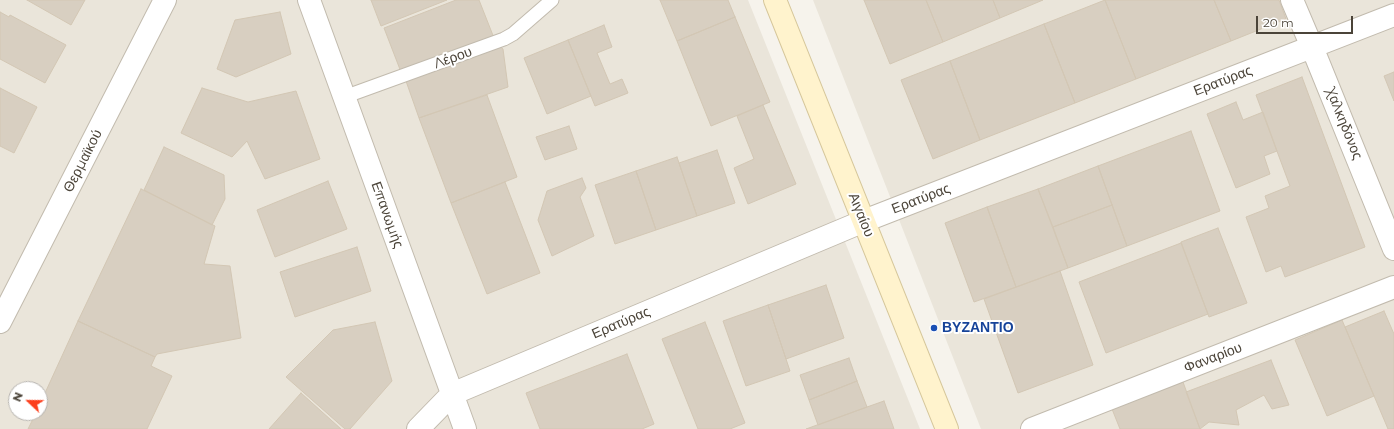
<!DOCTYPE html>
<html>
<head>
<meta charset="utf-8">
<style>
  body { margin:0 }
  #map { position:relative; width:1394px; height:429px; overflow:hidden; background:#f6f3ec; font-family:Montserrat,sans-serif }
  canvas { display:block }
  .north { position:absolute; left:8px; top:381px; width:40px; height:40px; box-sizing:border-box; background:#fff; border:1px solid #b7b4b0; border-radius:50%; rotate:292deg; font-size:11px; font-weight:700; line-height:16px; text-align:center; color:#4b4439 }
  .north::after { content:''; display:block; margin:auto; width:14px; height:18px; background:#fc3f1d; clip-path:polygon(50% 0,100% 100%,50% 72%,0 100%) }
  .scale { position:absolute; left:1256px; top:16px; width:97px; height:18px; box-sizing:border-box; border:2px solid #4b4439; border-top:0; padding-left:5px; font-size:12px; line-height:14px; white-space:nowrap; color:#4b4439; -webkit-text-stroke:3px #fff; paint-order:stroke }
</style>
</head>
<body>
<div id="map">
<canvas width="1394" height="429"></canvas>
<div class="north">N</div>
<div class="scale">20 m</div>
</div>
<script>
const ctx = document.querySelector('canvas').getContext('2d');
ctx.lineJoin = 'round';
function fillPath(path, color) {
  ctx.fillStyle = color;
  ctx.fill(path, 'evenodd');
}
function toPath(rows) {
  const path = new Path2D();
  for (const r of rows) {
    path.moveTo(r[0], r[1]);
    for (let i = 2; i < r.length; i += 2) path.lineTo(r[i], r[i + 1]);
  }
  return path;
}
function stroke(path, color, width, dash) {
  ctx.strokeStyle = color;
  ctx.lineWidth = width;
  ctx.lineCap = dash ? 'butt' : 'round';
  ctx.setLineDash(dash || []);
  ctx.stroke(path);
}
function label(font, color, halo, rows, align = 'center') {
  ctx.font = font + ' Montserrat,sans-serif';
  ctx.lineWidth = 4;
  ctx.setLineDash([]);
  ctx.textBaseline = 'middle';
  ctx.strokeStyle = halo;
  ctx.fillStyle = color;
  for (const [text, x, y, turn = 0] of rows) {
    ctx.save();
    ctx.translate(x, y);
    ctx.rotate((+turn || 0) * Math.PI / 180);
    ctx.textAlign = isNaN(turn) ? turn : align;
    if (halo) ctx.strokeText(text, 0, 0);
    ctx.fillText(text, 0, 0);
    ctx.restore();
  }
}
const residential = toPath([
  [0,0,748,0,920,429,0,429],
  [16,389,40,389,40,413,16,413],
  [813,0,1394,0,1394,429,981,429]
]);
const building = toPath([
  [27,0,85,0,71,25,27,0],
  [371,0,447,0,381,26,371,0],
  [456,0,479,0,494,38,401,72,384,28,456,0],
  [660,0,728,0,735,17,677,41,660,0],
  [864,0,926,0,943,42,890,64,864,0],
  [926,0,993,0,1000,18,943,42,926,0],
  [993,0,1043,0,1000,18,993,0],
  [1105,0,1214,0,1231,41,1136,79,1105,0],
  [1105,0,1136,79,1075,103,1044,24,1105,0],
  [1214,0,1279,0,1286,19,1231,41,1214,0],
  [0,12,9,17,10,15,66,45,45,83,0,59,0,12],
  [280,12,291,54,236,77,217,69,235,20,280,12],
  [735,17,770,102,711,126,677,41,735,17],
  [1044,24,1075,103,980,140,950,61,1044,24],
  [604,25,612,47,597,53,610,84,622,79,628,93,595,106,568,40,604,25],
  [568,40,591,96,547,114,524,58,568,40],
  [498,45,503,49,508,87,419,118,406,81,498,45],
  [950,61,980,140,933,159,901,80,950,61],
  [1394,72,1394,101,1384,76,1394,72],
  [1302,77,1365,247,1285,277,1281,266,1266,272,1246,217,1269,208,1265,196,1290,186,1256,95,1302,77],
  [0,88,37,107,14,153,0,146,0,88],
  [202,88,248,102,296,91,320,159,265,179,247,141,232,157,181,133,202,88],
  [487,95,517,177,451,203,419,118,487,95],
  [1236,102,1243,120,1263,112,1277,151,1264,156,1270,174,1236,188,1207,114,1236,102],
  [763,105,796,184,748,204,734,168,754,159,737,116,763,105],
  [569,126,577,149,545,160,536,137,569,126],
  [1191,131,1220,211,1127,246,1098,166,1191,131],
  [164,147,224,175,225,199,212,225,144,190,164,147],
  [717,150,735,203,697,216,679,163,717,150],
  [677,157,697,216,656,230,636,171,677,157],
  [1098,166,1112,205,1053,227,1038,189,1098,166],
  [636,171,656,230,615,244,595,185,636,171],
  [582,178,586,188,580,197,594,236,552,256,538,220,547,191,582,178],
  [328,181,347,229,275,257,257,210,328,181],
  [505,182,540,273,487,294,451,203,505,182],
  [141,189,215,226,204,264,230,266,241,338,157,354,155,357,78,321,141,189],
  [1038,189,1068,268,1016,287,987,207,1038,189],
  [1112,205,1127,246,1068,268,1053,227,1112,205],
  [987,207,1016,287,974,302,945,223,987,207],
  [1218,228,1247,303,1209,317,1181,242,1218,228],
  [1181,243,1208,314,1106,353,1079,282,1181,243],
  [357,247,371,291,295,317,280,272,357,247],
  [1060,271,1093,365,1018,393,984,299,1060,271],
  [826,285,844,338,786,359,768,305,826,285],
  [768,305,790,371,746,386,723,321,768,305],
  [1384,311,1394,334,1394,429,1388,429,1345,327,1384,311],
  [1342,320,1374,396,1327,416,1295,340,1342,320],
  [78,321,155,357,151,366,172,376,147,429,28,429,36,413,40,413,40,404,78,321],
  [375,322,392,381,350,429,345,429,286,377,333,330,375,322],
  [705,322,745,423,730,429,698,429,662,339,705,322],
  [627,354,654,424,642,429,540,429,526,393,627,354],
  [849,358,857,381,809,400,800,375,849,358],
  [1271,360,1289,405,1272,409,1264,395,1236,410,1239,425,1209,422,1200,429,1186,392,1271,360],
  [857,381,867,407,818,425,809,400,857,381],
  [1183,382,1200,429,1120,429,1112,409,1183,382],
  [301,393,341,429,269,429,301,393],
  [884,401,894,429,806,429,867,407,884,401]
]);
const service = toPath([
  [344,97,504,39,513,34,552,0]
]);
const minor = toPath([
  [309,0,465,429],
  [1292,0,1312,47,1394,249],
  [0,322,165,0],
  [418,429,452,394,864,221,1394,15],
  [1032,429,1394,287]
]);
const secondary = toPath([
  [775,0,947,429]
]);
const markers = [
  [934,328,4,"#1a4fb4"]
];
const streetNames = [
  ["Λέρου",453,58,-20],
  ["Ερατύρας",1223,81,-21],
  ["Χαλκηδόνος",1344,124,68],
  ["Θερμαϊκού",83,161,-63],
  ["Ερατύρας",921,199,-21],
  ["Επανωμής",387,215,70],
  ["Αιγαίου",861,215,68],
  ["Ερατύρας",621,323,-23],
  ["Φαναρίου",1213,358,-21]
];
const transitNames = [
  ["ΒΥΖΑΝΤΙΟ",942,328]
];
fillPath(residential, '#eae5da');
fillPath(building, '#d8cfc1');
stroke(building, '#d3c7b4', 1);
stroke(service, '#c2bbae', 15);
stroke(minor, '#c2bbae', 24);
stroke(secondary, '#d6c79b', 24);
stroke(service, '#fff', 13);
stroke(minor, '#fff', 22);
stroke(secondary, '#fff3cd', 22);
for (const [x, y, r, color] of markers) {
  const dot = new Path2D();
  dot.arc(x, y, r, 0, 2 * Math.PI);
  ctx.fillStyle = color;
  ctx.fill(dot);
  stroke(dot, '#fff', 1.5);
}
label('14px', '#4b4439', '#fff', streetNames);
label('bold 14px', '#164399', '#fff', transitNames, 'left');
</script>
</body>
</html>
